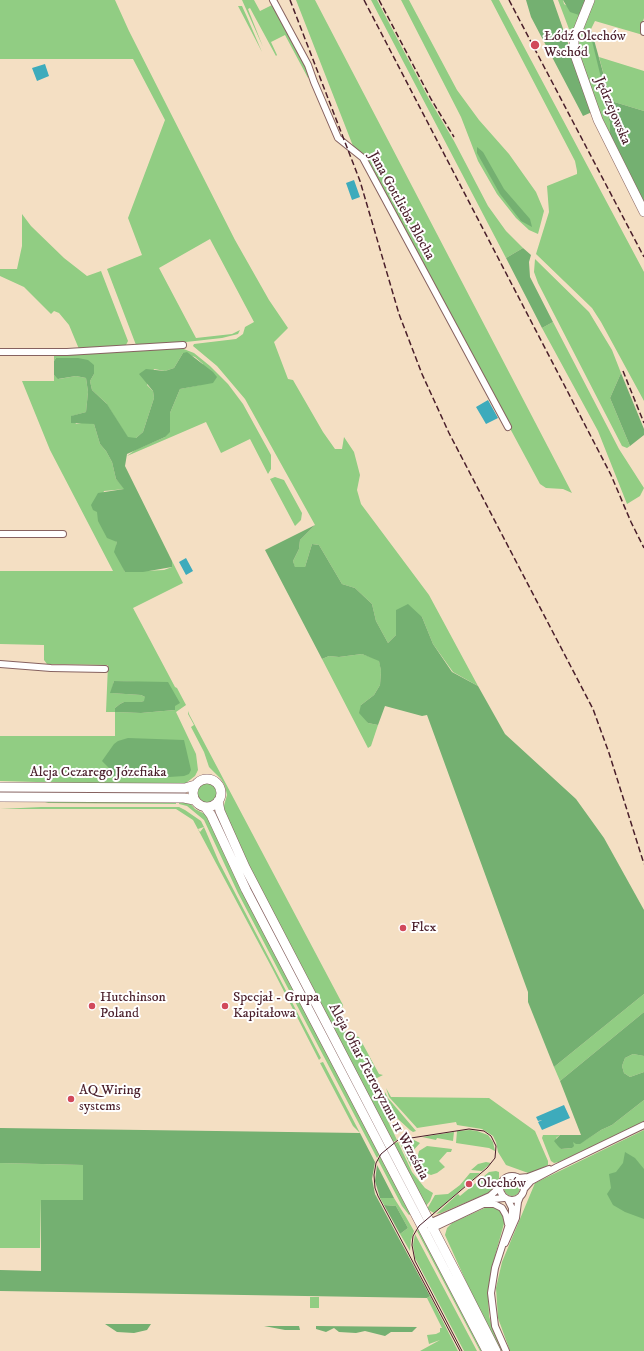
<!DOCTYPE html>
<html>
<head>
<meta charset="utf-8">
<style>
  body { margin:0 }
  canvas { display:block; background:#f4dfc3 }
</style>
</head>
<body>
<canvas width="644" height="1351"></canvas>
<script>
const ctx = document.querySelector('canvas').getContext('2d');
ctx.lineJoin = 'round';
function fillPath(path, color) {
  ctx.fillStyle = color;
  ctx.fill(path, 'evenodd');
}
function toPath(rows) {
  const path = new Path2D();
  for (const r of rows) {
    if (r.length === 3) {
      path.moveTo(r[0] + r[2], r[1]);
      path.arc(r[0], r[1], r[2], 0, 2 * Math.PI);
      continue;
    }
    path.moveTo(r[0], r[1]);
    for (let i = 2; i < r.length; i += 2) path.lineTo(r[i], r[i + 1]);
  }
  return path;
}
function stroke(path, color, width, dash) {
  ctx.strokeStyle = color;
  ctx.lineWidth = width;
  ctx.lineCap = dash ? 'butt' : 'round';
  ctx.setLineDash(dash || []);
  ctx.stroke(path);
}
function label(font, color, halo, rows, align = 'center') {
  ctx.font = font + ' "IM FELL DW Pica",serif';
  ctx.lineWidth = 4;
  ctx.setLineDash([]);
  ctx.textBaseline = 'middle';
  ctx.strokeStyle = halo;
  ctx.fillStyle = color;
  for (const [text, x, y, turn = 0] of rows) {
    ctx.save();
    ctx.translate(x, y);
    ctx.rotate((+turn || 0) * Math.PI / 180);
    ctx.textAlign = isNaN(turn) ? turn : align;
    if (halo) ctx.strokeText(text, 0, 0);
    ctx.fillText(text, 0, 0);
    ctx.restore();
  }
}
const green = toPath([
  [0,0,115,0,129,31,235,240,269,300,288,328,274,342,288,379,293,380,323,432,335,449,342,449,344,437,354,452,360,475,357,490,361,504,429,595,478,686,453,672,433,644,422,617,396,610,396,635,388,643,376,621,372,604,355,588,342,584,319,545,312,544,305,567,295,568,293,561,299,549,300,540,315,525,245,399,217,366,193,346,194,344,236,339,243,334,245,327,254,322,210,239,159,268,196,338,232,334,240,330,238,334,222,338,186,342,136,345,107,269,142,255,128,218,165,120,133,59,0,59],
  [242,0,254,0,260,11,274,4,305,61,309,75,308,78,285,35,271,42,277,55,276,56,250,8,248,9,263,47],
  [296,0,315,0,572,493,563,489,546,488,540,484,363,156,353,146],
  [371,0,377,0,429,99,454,141,488,206,506,231,523,248,506,258],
  [401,0,409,0,457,90,479,120,509,154,536,192,544,211,538,234,529,230,516,218,497,194,478,161,461,117],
  [491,0,499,0,644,272,644,401,601,322,592,308,536,254,549,212,547,186,577,174,577,171,575,161],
  [558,0,563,0,564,4,580,14,575,30,569,29],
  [593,0,644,0,644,18,641,28,643,35,595,21,590,31,606,94,604,98,610,124,610,141,601,121,577,49,579,38],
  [238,6,242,6,247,17,262,52],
  [599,57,644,71,644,111,611,101],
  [22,214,31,226,64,258,87,276,101,271,128,341,126,345,79,349,69,325,59,313,54,311,51,314,24,287,0,276,0,269,17,269,22,246],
  [535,259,589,312,612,350,621,373,610,398,630,446,627,448,622,446,538,283,534,272],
  [553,322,619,449,644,488,640,496,627,504,598,431,542,328],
  [181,348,194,353,210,366,228,384,243,404,271,455,271,469,268,474,250,439,221,453,206,422,127,456,135,450,165,437,170,413,180,389,200,385,203,364,195,357,183,353,174,368,165,371,154,369,147,385,153,391,154,398,143,432,136,438,128,438,106,403,92,390,90,381,94,374,56,358,54,361,54,355],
  [54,375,59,379,76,376,86,378,88,392,86,412,72,416,76,424,87,422,94,424,100,444,106,451,112,462,116,479,125,489,104,491,97,511,113,539,117,542,116,548,125,572,164,570,172,567,172,561,183,583,133,608,175,687,177,688,186,705,176,712,196,754,198,770,195,776,186,783,73,783,0,781,0,736,115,736,115,712,106,712,108,665,47,664,44,660,44,645,0,644,0,571,113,571,50,450,22,381,54,381],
  [114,681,137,682,175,706,175,710,141,713,115,712,115,708,120,704,124,702,140,702,145,701,145,697,141,695,111,693],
  [275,477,284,480,302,513,301,520,295,526,270,479],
  [362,654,379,660,381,671,380,685,374,695,361,705,368,723,378,725,371,746,368,748,322,659,329,656,339,657],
  [189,711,189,714,343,1005,342,1008,335,1012,340,1022,347,1034,359,1037,379,1074,383,1075,369,1082,397,1140,393,1142,248,866,223,809,227,795,225,786,221,779,209,767,204,752,191,727,194,725,188,714],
  [207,793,10],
  [71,790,176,791,176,795,0,794,0,792],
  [55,800,176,801,176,804,45,803],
  [179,801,190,803,195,809,207,815,243,891,380,1154,377,1158,238,893,204,820,187,806,179,804],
  [41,807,179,807,185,810,201,821,204,827,198,829,200,832,204,827,219,862,321,1058,319,1060,272,968,193,820,176,809,0,809],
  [644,994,644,1012,560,1081,554,1067],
  [633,1054,644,1056,644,1072,630,1077,624,1073,622,1066,625,1058],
  [323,1062,360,1133,353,1126,320,1063],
  [386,1088,391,1097,489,1098,535,1131,548,1161,548,1165,531,1174,506,1165,498,1152,496,1142,493,1136,482,1129,457,1125,456,1122,417,1128,389,1097],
  [385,1092,388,1098,416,1131,413,1132,410,1130,398,1119,385,1097],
  [644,1100,644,1122,559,1162,554,1163,551,1161,542,1138,543,1135,560,1135,556,1138,561,1149,572,1148,573,1142,584,1141,601,1130,612,1125],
  [470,1130,477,1131,488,1135,493,1142,495,1151,489,1148,456,1143,457,1131],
  [644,1130,644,1351,510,1351,498,1318,496,1288,502,1262,535,1183],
  [454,1132,453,1141,437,1138,436,1140,422,1137],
  [410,1138,420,1143,411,1153,411,1167,399,1141],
  [398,1142,412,1172,425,1188,433,1193,430,1201,426,1206,393,1144],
  [427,1146,452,1149,451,1152,447,1152,439,1161,445,1167,437,1173,431,1175,420,1171,416,1164,419,1151],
  [381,1156,411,1214,409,1215,402,1206,378,1160],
  [486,1162,491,1163,482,1171,471,1170,478,1164],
  [0,1163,83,1165,83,1200,41,1200,40,1248,0,1248],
  [496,1171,499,1172,499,1179,495,1190,441,1213,436,1214,458,1194,460,1196,489,1172],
  [470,1173,480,1173,434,1213,427,1209,435,1195,448,1194,460,1185],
  [512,1188,8],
  [380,1198,394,1198,406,1217,414,1231,411,1240,410,1251,400,1234,408,1228,396,1206,384,1205],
  [489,1206,500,1210,505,1220,493,1263,488,1293,489,1316,493,1330,502,1351,499,1351,479,1310,445,1235,447,1228,452,1223],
  [419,1229,483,1351,480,1351,417,1231],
  [415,1234,477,1351,464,1351,415,1258,413,1245],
  [430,1296,458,1351,420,1351,440,1340,429,1344,427,1335,436,1334,440,1332,440,1328,442,1328,427,1298],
  [310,1297,319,1297,319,1308,310,1308]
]);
const forest = toPath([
  [526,0,553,0,592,112,583,116,531,17],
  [563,0,587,0,579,15,570,12],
  [591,29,611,101,644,111,644,206,610,141,610,124,604,98,605,94,591,37],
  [477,147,483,152,504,189,530,219,532,227,521,221,500,194,477,153],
  [523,248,531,255,529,262,530,277,553,322,542,328,506,258],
  [187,352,213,372,217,377,213,383,180,389,170,413,170,432,165,437,127,454,125,466,172,561,172,567,143,572,125,572,114,552,117,542,107,538,98,521,97,512,93,510,91,505,98,493,124,489,116,479,112,462,106,451,100,444,94,424,71,423,71,416,86,412,88,392,86,378,76,376,58,379,54,375,54,361,56,358,78,358,88,360,94,365,94,374,90,381,92,390,107,404,128,437,136,438,143,432,154,398,153,391,139,374,146,369,165,371,174,368,183,353],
  [621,373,644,429,644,435,630,446,610,398],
  [315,525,300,540,299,549,293,561,295,567,305,567,312,544,319,545,342,584,355,588,372,604,376,621,388,643,396,635,396,610,408,604,422,617,433,644,452,672,478,686,505,734,576,799,604,838,644,910,644,994,554,1067,528,1002,528,992,427,715,422,716,385,706,378,725,368,723,359,713,361,705,374,695,380,685,381,671,379,661,362,654,339,657,329,656,322,659,265,550],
  [114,681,168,682,180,703,175,706,175,710,141,713,115,712,115,708,120,704,124,702,140,702,144,701,145,697,141,695,110,693],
  [128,738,184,740,191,770,189,774,184,776,169,777,67,775,65,768,113,772,102,761,114,744,118,741],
  [644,1012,644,1056,633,1054,625,1058,622,1066,624,1073,630,1077,644,1072,644,1100,612,1125,601,1130,580,1144,576,1144,573,1142,574,1146,572,1148,561,1149,558,1146,554,1141,560,1135,581,1135,560,1081],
  [0,1128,360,1133,375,1162,372,1179,375,1194,430,1296,427,1298,0,1291,0,1270,41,1271,41,1200,83,1200,83,1165,0,1163],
  [625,1152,635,1158,644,1169,644,1219,625,1212,613,1205,607,1194,611,1188,609,1174,616,1172,623,1163],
  [377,1165,394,1198,380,1198,375,1181],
  [384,1205,396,1206,408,1228,400,1234],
  [105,1324,151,1324,147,1330,134,1333,117,1332],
  [264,1326,299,1326,300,1330,285,1330],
  [316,1326,417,1327,412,1332,391,1332,385,1336,365,1331,356,1333,339,1332,334,1328,326,1332,316,1329]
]);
const water = toPath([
  [45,64,49,76,37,81,32,68],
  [354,180,360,197,352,200,346,183],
  [488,400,498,418,486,424,476,407],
  [186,558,193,571,186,575,179,562],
  [564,1105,570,1118,556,1124,553,1117,556,1124,542,1130,538,1122,542,1120,538,1121,536,1117]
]);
const street = toPath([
  [273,0,308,65,314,82,338,138,363,158,508,427],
  [644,25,644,32],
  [0,352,67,352,183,345],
  [0,534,63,534],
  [0,664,51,668,105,669],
  [512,1188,12],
  [518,1178,528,1177,549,1169],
  [524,1189,531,1181,557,1167,644,1125],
  [486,1204,494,1204,502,1208,506,1215,508,1224],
  [427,1224,490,1196,500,1187],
  [431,1229,494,1199,504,1198],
  [505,1243,516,1218,518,1202,520,1197],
  [506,1351,495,1326,491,1293,495,1268,512,1215,512,1208,508,1200]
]);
const secondary = toPath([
  [590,0,574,40,574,52,598,120,644,212],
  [207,793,14],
  [0,787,185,788,195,785],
  [0,797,184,798,194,800],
  [218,801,220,811,245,867,461,1282,496,1351],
  [205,807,211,815,246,890,487,1351]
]);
const tram = toPath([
  [460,1351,378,1196,375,1188,374,1175,376,1163,381,1154,398,1140,469,1129,484,1131,491,1136,496,1146,495,1158,487,1168,419,1226,413,1236,412,1245,415,1261,462,1351]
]);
const rail = toPath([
  [290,0,360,181,399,314,422,374,449,433,593,709,609,753,644,864],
  [364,0,611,475,631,522,644,548],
  [379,0,431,99,454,137],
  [509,0,644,257],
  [623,371,644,423]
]);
const markers = [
  [535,45,5,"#d1495b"],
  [403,928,4,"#d1495b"],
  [92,1006,4,"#d1495b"],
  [225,1006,4,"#d1495b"],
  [71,1099,4,"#d1495b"],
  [469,1184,4,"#d1495b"]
];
const poiNames = [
  ["Łódź Olechów",544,37],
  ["Wschód",544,53],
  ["Flex",411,928],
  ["Hutchinson",100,998],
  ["Poland",100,1014],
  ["Specjał - Grupa",233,998],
  ["Kapitałowa",233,1014],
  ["AQ Wiring",79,1091],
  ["systems",79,1107],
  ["Olechów",477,1184]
];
const streetNames = [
  ["Jędrzejowska",612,111,67],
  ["Jana Gottlieba Blocha",401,206,61],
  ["Aleja Cezarego Józefiaka",98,773],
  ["Aleja Ofiar Terroryzmu 11 Września",378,1092,62]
];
fillPath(green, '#91cd83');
fillPath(forest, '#74b071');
fillPath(water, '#3dabbc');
stroke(street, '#866260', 8);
stroke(secondary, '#866260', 10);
stroke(street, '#fff', 6);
stroke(secondary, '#fff', 9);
stroke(tram, '#4a1f2b', 1);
stroke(rail, '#4a1f2b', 1.5, [6, 3]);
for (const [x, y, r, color] of markers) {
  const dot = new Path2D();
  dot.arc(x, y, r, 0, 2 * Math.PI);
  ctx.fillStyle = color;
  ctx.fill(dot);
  stroke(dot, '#fff', 1.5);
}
label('14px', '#4a1f2b', '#fff', poiNames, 'left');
label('14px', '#4a1f2b', '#fff', streetNames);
</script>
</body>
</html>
